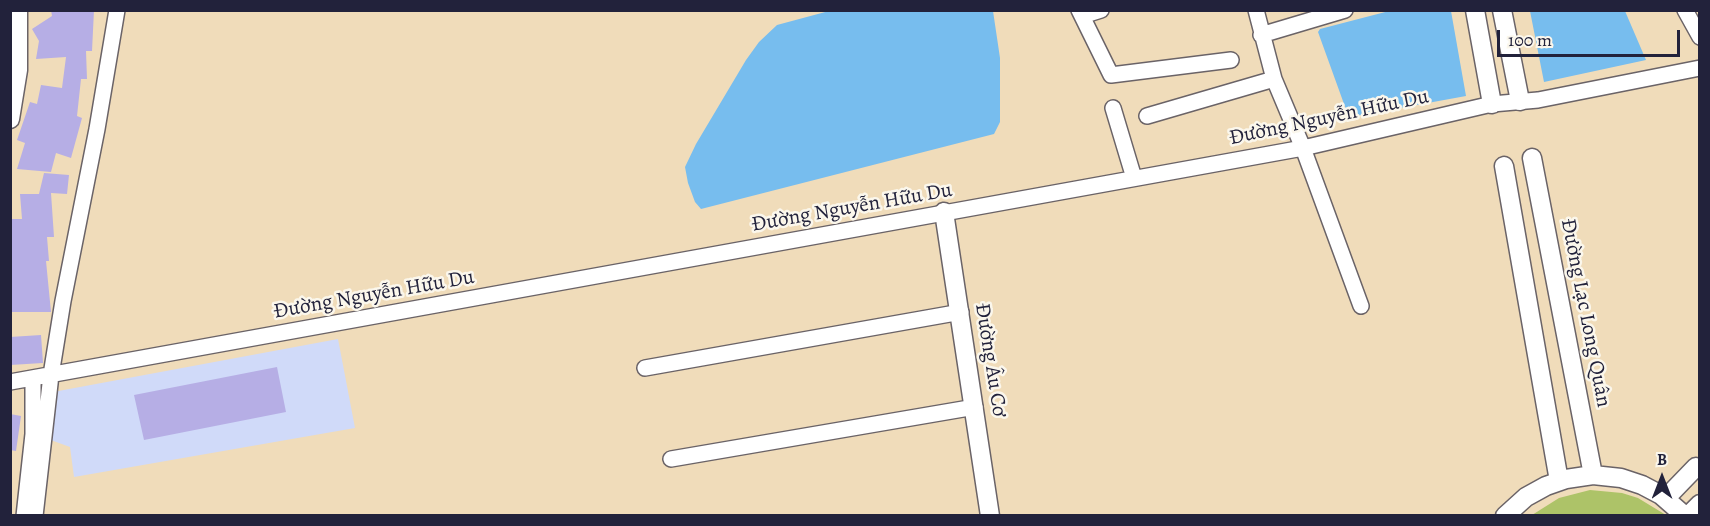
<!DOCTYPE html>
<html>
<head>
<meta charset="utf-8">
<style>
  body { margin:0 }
  #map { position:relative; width:1710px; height:526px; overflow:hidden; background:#f0dcba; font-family:Alegreya,serif }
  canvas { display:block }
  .frame { position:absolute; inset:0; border:12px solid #22223b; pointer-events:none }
  .north { position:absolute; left:1632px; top:448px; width:60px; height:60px; -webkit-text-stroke:4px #fbf7ec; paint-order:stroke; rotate:0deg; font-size:16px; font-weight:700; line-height:24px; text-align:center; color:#22223b }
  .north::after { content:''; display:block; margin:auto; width:21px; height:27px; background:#22223b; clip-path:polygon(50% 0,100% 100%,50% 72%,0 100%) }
  .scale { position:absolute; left:1497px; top:30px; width:183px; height:27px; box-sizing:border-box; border:3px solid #22223b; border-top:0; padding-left:8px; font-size:18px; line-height:21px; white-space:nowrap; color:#22223b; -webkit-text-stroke:4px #fbf7ec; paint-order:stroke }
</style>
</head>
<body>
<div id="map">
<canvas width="1710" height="526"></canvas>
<div class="frame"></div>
<div class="north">B</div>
<div class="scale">100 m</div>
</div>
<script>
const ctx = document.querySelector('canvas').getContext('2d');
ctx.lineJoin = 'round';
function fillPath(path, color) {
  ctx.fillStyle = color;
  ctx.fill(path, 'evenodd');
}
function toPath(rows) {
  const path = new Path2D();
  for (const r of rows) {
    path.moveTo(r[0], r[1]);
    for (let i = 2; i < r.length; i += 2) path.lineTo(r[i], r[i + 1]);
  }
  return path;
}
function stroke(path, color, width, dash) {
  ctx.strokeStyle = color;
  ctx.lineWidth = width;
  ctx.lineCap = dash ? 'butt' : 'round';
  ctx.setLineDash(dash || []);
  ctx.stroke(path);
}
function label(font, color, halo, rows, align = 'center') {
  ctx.font = font + ' Alegreya,serif';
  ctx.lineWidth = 5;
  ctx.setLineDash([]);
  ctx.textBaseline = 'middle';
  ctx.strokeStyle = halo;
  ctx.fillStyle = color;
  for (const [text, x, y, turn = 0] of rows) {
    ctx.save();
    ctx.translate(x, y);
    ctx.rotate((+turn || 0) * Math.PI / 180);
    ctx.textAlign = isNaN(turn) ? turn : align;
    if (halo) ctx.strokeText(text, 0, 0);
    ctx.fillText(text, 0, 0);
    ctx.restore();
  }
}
const built = toPath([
  [338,339,355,428,74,477,70,447,48,439,53,392]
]);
const green = toPath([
  [1590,490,1622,493,1638,498,1666,515,1532,515,1559,498]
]);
const water = toPath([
  [1393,10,1451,11,1466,96,1351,117,1348,115,1318,32,1320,29],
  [829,11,993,11,1000,58,1000,122,994,134,701,209,695,202,688,183,685,167,696,144,746,60,759,42,777,25],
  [1530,11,1625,11,1646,60,1544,82]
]);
const building = toPath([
  [51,10,94,10,92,51,86,51,87,79,81,79,77,116,82,118,71,158,56,153,51,172,17,169,25,143,17,140,30,102,37,104,41,85,62,88,66,57,36,59,39,41,32,29,52,16],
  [44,173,69,175,67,194,51,193,54,237,47,237,49,261,46,261,51,312,10,312,10,219,22,219,20,194,39,194],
  [41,335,43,363,10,365,10,337],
  [277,367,286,412,144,440,134,395],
  [10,414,21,416,16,451,10,450]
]);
const minor = toPath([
  [1079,10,1111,75,1231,60],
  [1256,10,1274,79,1303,148,1361,306],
  [1685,10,1700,37],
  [1082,16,1101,10],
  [1261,35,1345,10],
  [1113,108,1134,178],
  [1147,116,1274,79],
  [645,368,961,312],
  [10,382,1303,148,1492,104,1538,100,1700,68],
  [671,459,975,407],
  [24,516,33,434,33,378],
  [35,516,51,375,63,301,97,129,117,10]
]);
const major = toPath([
  [1475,10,1492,104],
  [1502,10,1520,101],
  [10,119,18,70,18,10],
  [1532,158,1593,475],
  [1504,166,1559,481],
  [944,212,990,516],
  [1666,498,1696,467],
  [1505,516,1526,497,1546,486,1566,479,1593,475,1621,478,1642,485,1661,495,1685,516],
  [1688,516,1700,504]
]);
const streetNames = [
  ["Đường Nguyễn Hữu Du",1329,118,-12],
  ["Đường Nguyễn Hữu Du",852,208,-10],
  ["Đường Nguyễn Hữu Du",374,295,-10],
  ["Đường Lạc Long Quân",1585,313,79],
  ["Đường Âu Cơ",990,360,81]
];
fillPath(built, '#d0daf9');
fillPath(green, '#adc368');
fillPath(water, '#77bdee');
fillPath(building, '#b6aee5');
stroke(minor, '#6a6367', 18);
stroke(major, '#6a6367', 21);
stroke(minor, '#fff', 15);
stroke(major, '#fff', 18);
label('21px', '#22223b', '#fbf7ec', streetNames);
</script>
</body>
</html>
